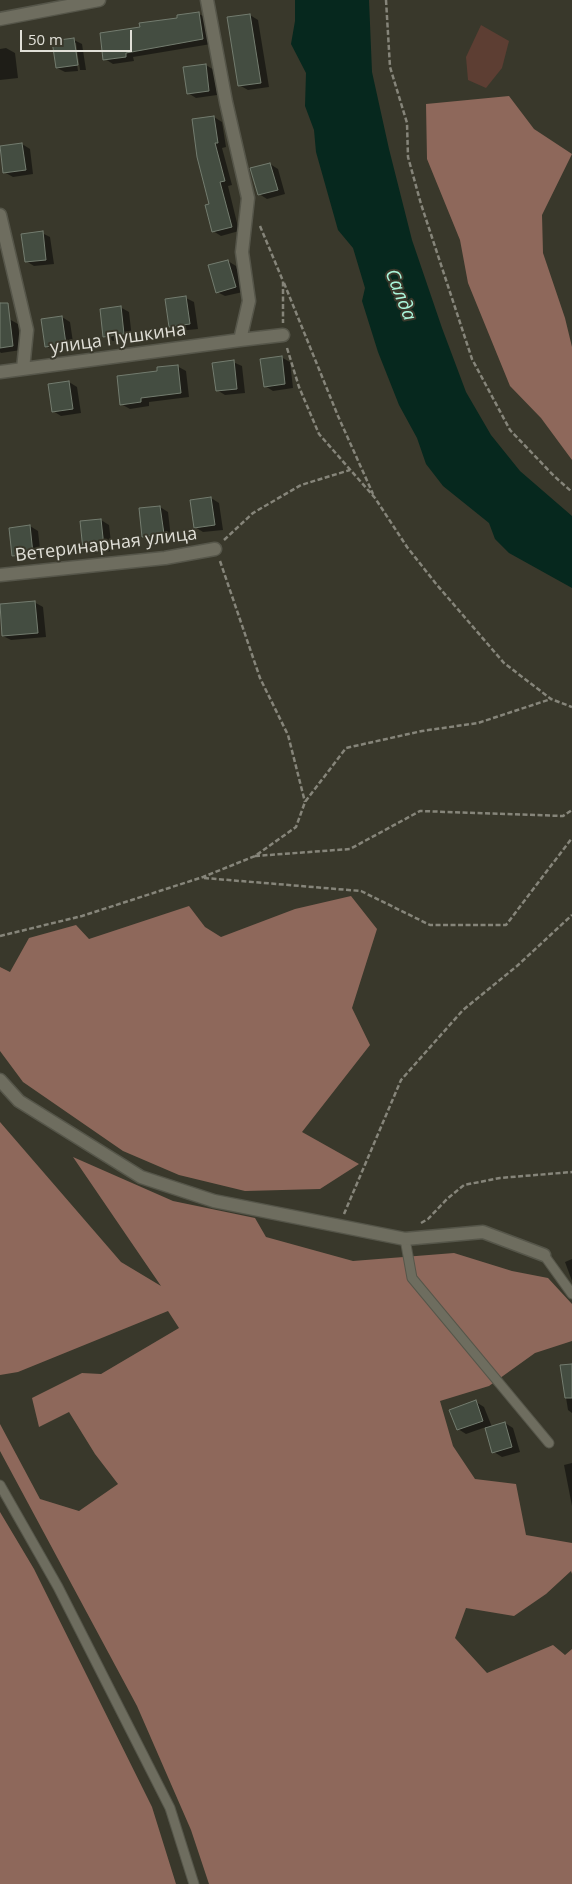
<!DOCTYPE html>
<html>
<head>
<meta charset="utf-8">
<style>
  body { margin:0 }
  #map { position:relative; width:572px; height:1884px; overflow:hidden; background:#39382b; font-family:"Open Sans",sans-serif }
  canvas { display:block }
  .scale { position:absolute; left:20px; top:30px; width:112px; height:22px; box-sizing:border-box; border:2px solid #e1e0d8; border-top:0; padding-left:6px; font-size:15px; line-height:18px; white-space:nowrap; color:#e1e0d8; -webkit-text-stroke:4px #39382b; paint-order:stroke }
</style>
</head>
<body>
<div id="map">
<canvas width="572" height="1884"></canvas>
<div class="scale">50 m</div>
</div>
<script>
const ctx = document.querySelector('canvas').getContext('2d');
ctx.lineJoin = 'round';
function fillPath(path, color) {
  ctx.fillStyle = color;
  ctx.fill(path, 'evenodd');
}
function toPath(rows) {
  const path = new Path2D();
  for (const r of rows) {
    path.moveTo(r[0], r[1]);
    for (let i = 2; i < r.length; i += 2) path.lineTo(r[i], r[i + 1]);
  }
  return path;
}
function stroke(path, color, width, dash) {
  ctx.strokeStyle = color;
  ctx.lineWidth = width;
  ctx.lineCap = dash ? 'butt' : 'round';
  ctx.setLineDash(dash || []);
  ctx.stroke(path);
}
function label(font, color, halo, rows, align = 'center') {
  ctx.font = font + ' "Open Sans",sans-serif';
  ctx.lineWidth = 4;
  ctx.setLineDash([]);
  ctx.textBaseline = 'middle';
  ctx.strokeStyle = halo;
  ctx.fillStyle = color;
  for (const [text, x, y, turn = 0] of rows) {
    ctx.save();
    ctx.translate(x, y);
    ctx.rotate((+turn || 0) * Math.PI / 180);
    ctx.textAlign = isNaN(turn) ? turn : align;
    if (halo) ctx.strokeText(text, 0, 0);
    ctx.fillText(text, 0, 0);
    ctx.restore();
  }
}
const green = toPath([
  [481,25,509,41,502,68,486,88,468,80,466,57]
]);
const forest = toPath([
  [509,96,534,129,572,154,542,215,543,253,565,318,572,347,572,460,541,418,510,386,468,283,460,240,427,159,426,104],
  [351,896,377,929,352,1008,370,1045,302,1132,359,1164,320,1189,245,1191,179,1175,123,1151,23,1082,0,1051,0,967,10,972,29,938,76,925,89,939,189,906,205,927,221,937,295,909],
  [0,1122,121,1262,161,1286,73,1157,173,1201,255,1218,266,1237,353,1261,454,1253,512,1271,548,1278,572,1304,572,1341,535,1353,489,1386,440,1401,453,1446,475,1479,516,1484,526,1535,572,1543,572,1574,571,1571,546,1594,514,1616,466,1608,455,1638,487,1673,553,1645,565,1655,572,1649,572,1884,209,1884,191,1830,137,1706,0,1451,0,1424,40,1499,79,1511,118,1484,95,1454,69,1412,39,1427,32,1398,82,1373,101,1374,179,1328,168,1311,18,1372,0,1375],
  [0,1512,34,1569,152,1807,176,1884,0,1884]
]);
const water = toPath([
  [295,0,369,0,372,72,389,149,412,240,442,328,466,392,491,435,520,471,572,516,572,588,509,553,495,539,489,523,443,486,426,464,417,438,399,405,378,352,362,301,365,288,353,248,338,230,316,152,314,130,305,106,306,73,291,44,295,21]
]);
const shadow = toPath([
  [199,14,207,18,211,44,133,57,134,61,113,64,105,59,141,28],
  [250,15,258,20,269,87,248,90,239,85],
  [74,40,82,44,86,70,80,70,76,43,74,43,78,71,65,72,57,68],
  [6,48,15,53,18,78,0,80,0,49],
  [206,65,214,70,217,95,196,98,188,93],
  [214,117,222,122,226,147,222,148,232,185,228,186,239,231,221,236,213,231,211,205],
  [22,144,30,149,33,174,13,177,4,172],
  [270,164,278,169,285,194,267,199,259,194],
  [42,233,50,237,54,264,34,266,26,261],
  [228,261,236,266,243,292,225,296,217,292],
  [186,298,194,302,198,329,178,331,170,326],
  [120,307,129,312,132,338,113,341,104,336],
  [62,317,70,322,74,349,54,351,46,346],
  [9,319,18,324,21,350,1,353,0,352,0,320],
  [281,357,290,362,293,388,273,391,265,386],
  [233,362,242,366,245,393,225,395,217,390],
  [177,366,186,371,189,397,149,402,149,406,130,409,121,404,158,372],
  [69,382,77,387,81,413,61,416,53,411],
  [211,498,219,503,223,530,203,532,195,527],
  [160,507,168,512,171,538,152,541,143,536],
  [101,520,109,525,112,551,92,554,84,549],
  [30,526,38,531,41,558,21,560,13,555],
  [34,602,43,607,46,637,11,640,3,636,0,606],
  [572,1259,572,1281,565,1262],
  [572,1365,572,1413,568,1410,561,1366],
  [476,1402,484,1407,492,1427,505,1423,513,1428,520,1452,502,1457,494,1452,486,1427,466,1434,458,1429],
  [572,1463,572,1506,564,1465]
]);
const building = toPath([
  [199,12,203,39,126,53,126,57,103,60,100,33,140,27,139,23,177,18,177,15,199,12],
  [250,14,261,83,238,86,227,17,250,14],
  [74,38,78,65,56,68,52,41,74,38],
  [206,64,209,91,187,94,183,67,206,64],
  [214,116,218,143,215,143,225,181,220,182,232,227,212,232,205,205,209,204,197,157,192,119,214,116],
  [22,143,26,170,3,173,0,146,22,143],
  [270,163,278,190,258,195,250,168,270,163],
  [43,231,46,260,25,262,21,234,43,231],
  [228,260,236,287,216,293,208,265,228,260],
  [186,296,190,324,169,327,165,299,186,296],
  [0,303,8,303,13,346,0,348,0,303],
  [121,306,124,334,103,337,100,309,121,306],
  [62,316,66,344,45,347,41,319,62,316],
  [282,356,285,384,264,387,260,359,282,356],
  [234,360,237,389,216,391,212,363,234,360],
  [178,365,181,393,141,398,141,402,120,405,117,376,157,371,157,367,178,365],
  [69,381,73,409,52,412,48,384,69,381],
  [211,497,215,525,194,528,190,500,211,497],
  [160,506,164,534,142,537,139,508,160,506],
  [101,519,104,547,83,550,80,521,101,519],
  [30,525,33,554,12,556,9,528,30,525],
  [35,601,38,633,2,636,0,604,35,601],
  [572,1364,572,1398,565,1398,560,1365,572,1364],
  [476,1400,483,1421,457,1430,449,1410,476,1400],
  [505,1422,512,1447,492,1453,485,1428,505,1422]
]);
const path = toPath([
  [386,0,390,67,407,123,408,157,421,204,472,359,510,430,554,476,572,492],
  [260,226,283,281,283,323],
  [284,283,338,416,373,494],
  [287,348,299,387,319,434,375,498,407,547,437,585,504,663,551,699,572,707],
  [224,540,253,513,301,485,350,470],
  [220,561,260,678,288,735,305,802],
  [255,856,350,849,420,811,563,816,572,810],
  [204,878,361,891,430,925,506,925,572,838],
  [0,936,82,916,203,877,255,856,296,827,305,802,346,748,422,731,478,723,551,699],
  [344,1214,401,1080,463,1010,517,966,572,915],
  [421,1223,428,1219,447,1199,464,1185,500,1178,572,1172]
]);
const service = toPath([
  [405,1239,412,1278,549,1443],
  [544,1255,572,1294],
  [0,1485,58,1587,170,1808,194,1884]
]);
const minor = toPath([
  [207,0,226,102,248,198,242,252,249,301,240,340,283,335],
  [0,19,99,0],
  [0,215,27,330,23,369],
  [0,372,240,340],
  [0,575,165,558,215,549],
  [0,1080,19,1101,141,1177,214,1201,405,1239,483,1232,544,1255]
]);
const streetNames = [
  ["улица Пушкина",118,339,-8],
  ["Ветеринарная улица",106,545,-7]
];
const waterNames = [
  ["Салда",400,295,68]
];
fillPath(green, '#5d3e33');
fillPath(forest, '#8e685b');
fillPath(water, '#06281e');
fillPath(shadow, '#0007');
fillPath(building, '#444d41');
stroke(building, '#737c6f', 1);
stroke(service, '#56564a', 11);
stroke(minor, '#56564a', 15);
stroke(path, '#86857a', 2.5, [5, 2.5]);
stroke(service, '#6e6d5f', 9);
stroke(minor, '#6e6d5f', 12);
label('18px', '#e1e0d8', '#39382b', streetNames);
label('italic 19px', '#aaf5da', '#39382b', waterNames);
</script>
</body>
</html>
